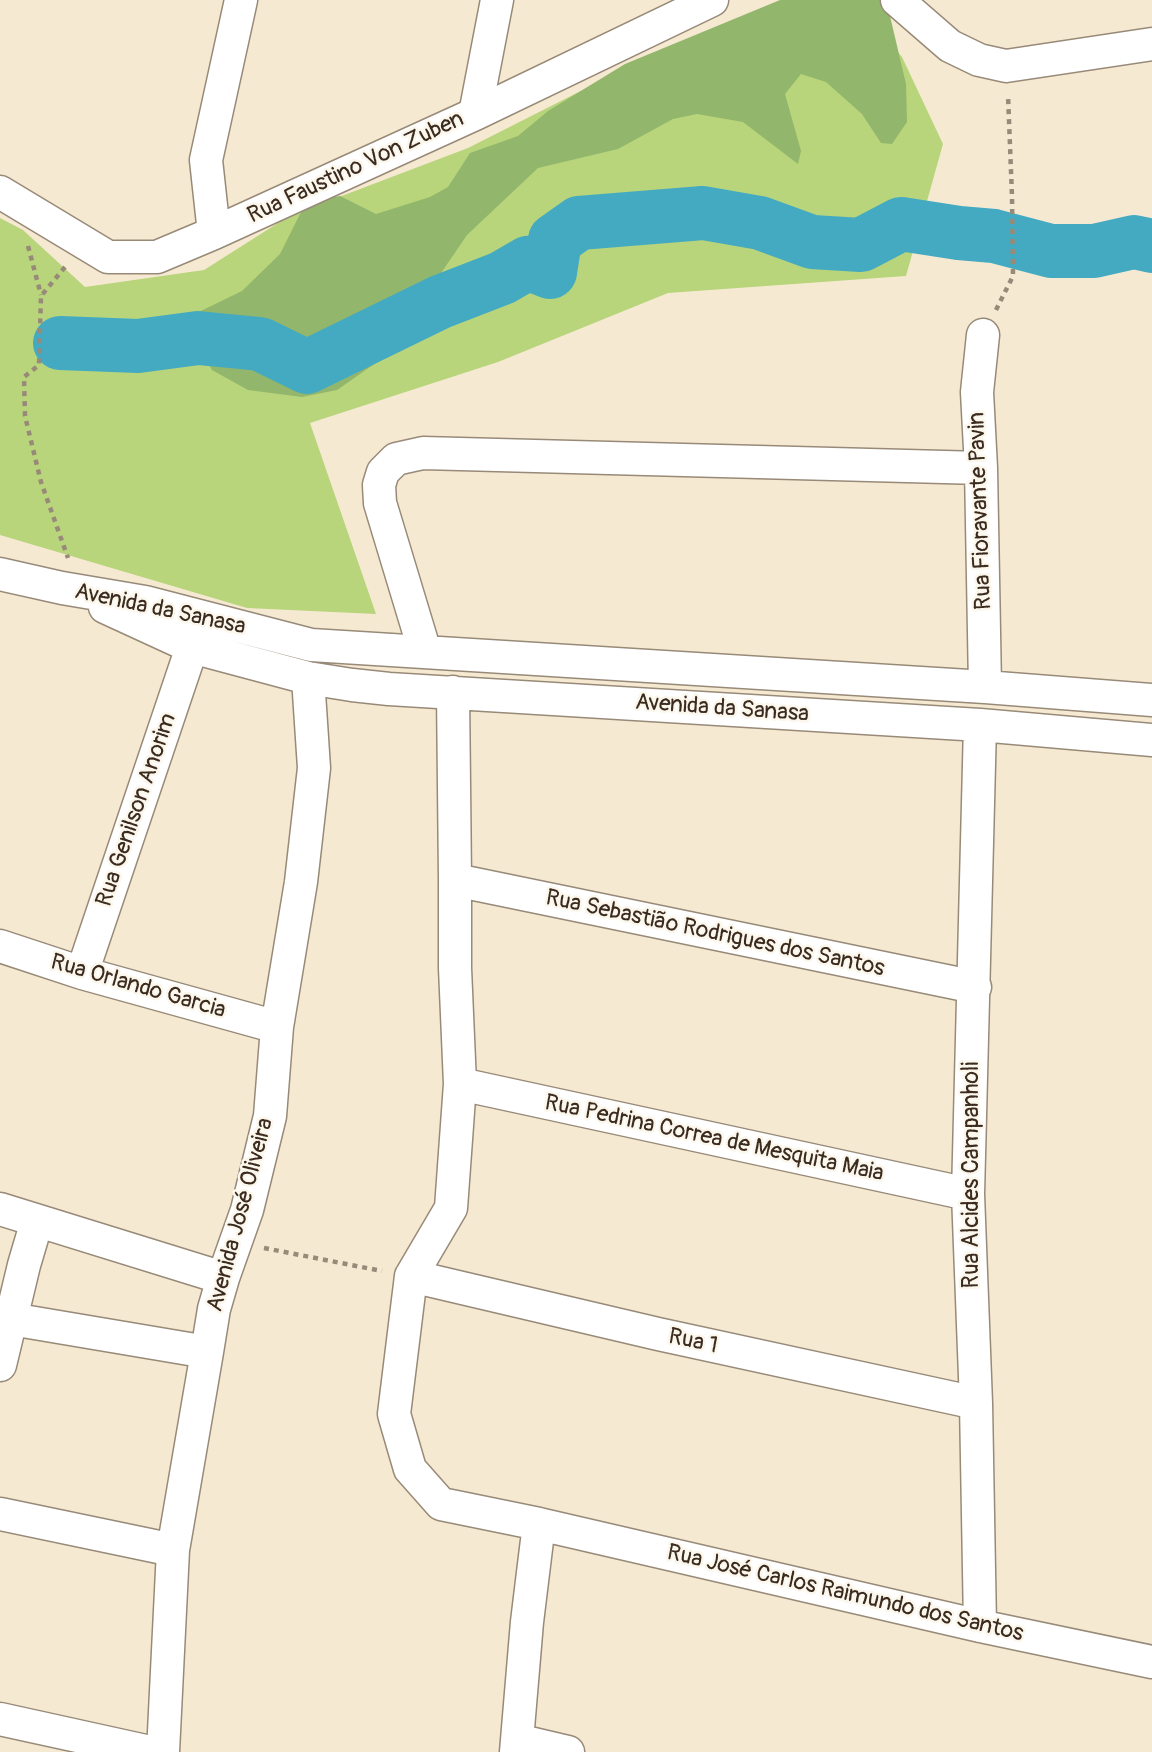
<!DOCTYPE html>
<html>
<head>
<meta charset="utf-8">
<style>
  body { margin:0 }
  canvas { display:block; background:#f6e9d2 }
</style>
</head>
<body>
<canvas width="1152" height="1752"></canvas>
<script>
const ctx = document.querySelector('canvas').getContext('2d');
ctx.lineJoin = 'round';
function fillPath(path, color) {
  ctx.fillStyle = color;
  ctx.fill(path, 'evenodd');
}
function toPath(rows) {
  const path = new Path2D();
  for (const r of rows) {
    path.moveTo(r[0], r[1]);
    for (let i = 2; i < r.length; i += 2) path.lineTo(r[i], r[i + 1]);
  }
  return path;
}
function stroke(path, color, width, dash) {
  ctx.strokeStyle = color;
  ctx.lineWidth = width;
  ctx.lineCap = dash ? 'butt' : 'round';
  ctx.setLineDash(dash || []);
  ctx.stroke(path);
}
function label(font, color, halo, rows, align = 'center') {
  ctx.font = font + ' Pangolin,sans-serif';
  ctx.lineWidth = 5;
  ctx.setLineDash([]);
  ctx.textBaseline = 'middle';
  ctx.strokeStyle = halo;
  ctx.fillStyle = color;
  for (const [text, x, y, turn = 0] of rows) {
    ctx.save();
    ctx.translate(x, y);
    ctx.rotate((+turn || 0) * Math.PI / 180);
    ctx.textAlign = isNaN(turn) ? turn : align;
    if (halo) ctx.strokeText(text, 0, 0);
    ctx.fillText(text, 0, 0);
    ctx.restore();
  }
}
const green = toPath([
  [856,0,902,57,943,144,906,276,668,293,498,362,310,423,376,614,247,608,0,535,0,218,23,230,85,287,204,270,289,216,468,148,634,64]
]);
const forest = toPath([
  [780,0,881,0,890,16,906,84,907,122,892,144,881,143,862,114,826,82,801,74,785,94,801,151,798,164,743,122,697,114,673,119,618,149,538,168,467,235,383,358,337,390,302,397,248,390,212,370,201,351,203,340,176,334,172,325,242,291,280,254,300,214,314,200,340,196,376,214,430,197,448,187,470,153,518,136,548,111,625,64]
]);
const river = toPath([
  [60,343,138,346,198,338,260,344,307,367,440,302,502,278,528,263,550,272,555,240,579,223,703,213,760,223,812,242,861,245,901,224,959,233,994,236,1051,251,1094,251,1134,242,1152,246]
]);
const path = toPath([
  [28,246,41,295],
  [65,267,41,296,39,365,24,377,25,416,41,482,68,558],
  [996,310,1013,276,1012,196,1008,95],
  [264,1248,382,1271]
]);
const street = toPath([
  [897,0,950,46,979,60,1006,66,1152,44],
  [475,114,497,0],
  [0,192,108,257,157,257,214,233,475,114,712,0],
  [214,233,206,160,241,0],
  [983,335,977,392,981,468,985,687],
  [0,574,62,588,145,602,311,645,985,687,1152,700],
  [105,607,192,647,308,678,352,685,389,689,980,725,1152,740],
  [425,652,380,503,379,485,383,472,396,459,423,453,981,468],
  [453,692,455,880,455,968,460,1084,451,1208,411,1276,394,1414,410,1469,441,1504,539,1524,980,1626,1152,1662],
  [455,880,975,987],
  [0,946,82,973,277,1027],
  [82,973,192,647],
  [460,1084,968,1194],
  [0,1209,223,1278],
  [411,1276,658,1334,976,1403],
  [11,1319,207,1352],
  [0,1365,24,1265,37,1221],
  [0,1514,173,1550],
  [980,1626,976,1403,968,1194,980,725],
  [0,1719,150,1752],
  [517,1740,568,1752],
  [163,1752,173,1550,207,1352,214,1309,223,1278,247,1210,270,1116,277,1027,301,882,314,768,308,678],
  [516,1752,527,1622,539,1524]
]);
const streetNames = [
  ["Rua Faustino Von Zuben",356,168,-25],
  ["Rua Fioravante Pavin",981,511,-92],
  ["Avenida da Sanasa",160,610,12],
  ["Avenida da Sanasa",722,709,4],
  ["Rua Genilson Anorim",137,810,-71],
  ["Rua Sebastião Rodrigues dos Santos",715,934,12],
  ["Rua Orlando Garcia",138,987,16],
  ["Rua Pedrina Correa de Mesquita Maia",714,1139,12],
  ["Rua Alcides Campanholi",972,1175,-90],
  ["Avenida José Oliveira",241,1215,-75],
  ["Rua 1",693,1342,12],
  ["Rua José Carlos Raimundo dos Santos",845,1594,13]
];
fillPath(green, '#b8d57b');
fillPath(forest, '#92b66b');
stroke(river, '#43aac2', 54);
stroke(street, '#988a78', 35);
stroke(path, '#988a78', 4.5, [5, 5]);
stroke(street, '#fff', 32);
label('23px', '#3b2a1e', '#fbf7ec', streetNames);
</script>
</body>
</html>
